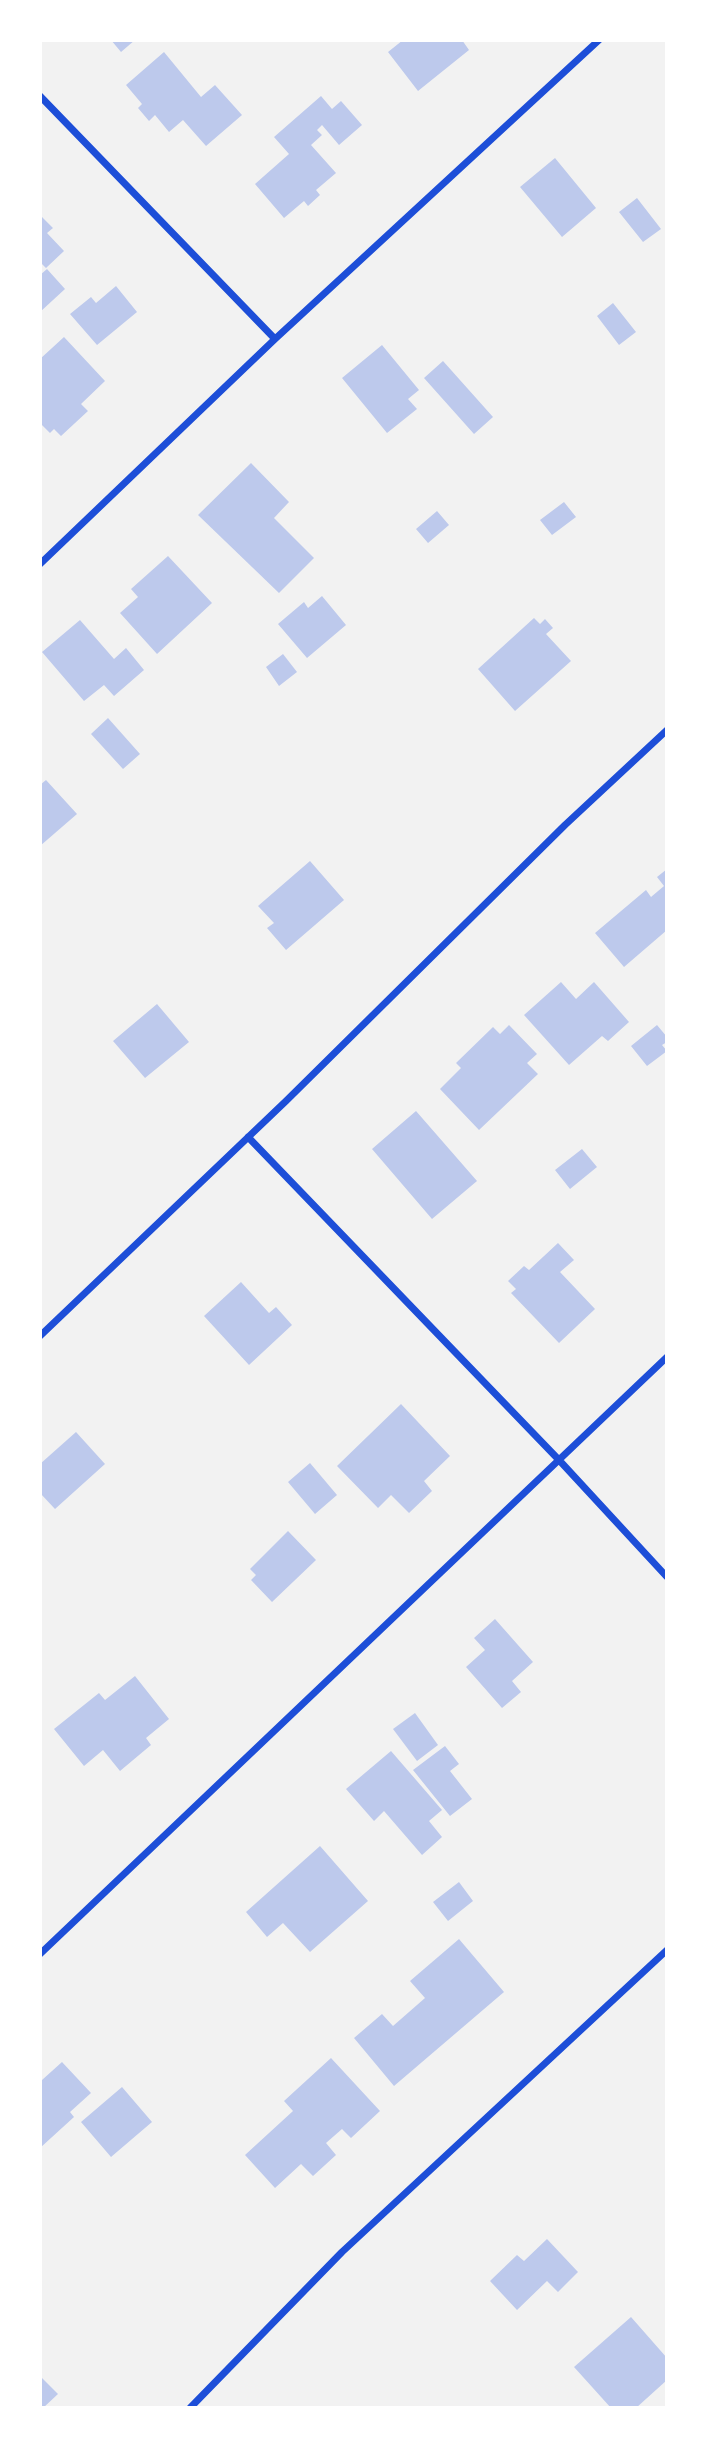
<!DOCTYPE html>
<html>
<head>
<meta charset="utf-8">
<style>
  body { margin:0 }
  #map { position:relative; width:707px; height:2448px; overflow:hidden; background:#f2f2f2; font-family:"Source Sans 3",sans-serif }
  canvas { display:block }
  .frame { position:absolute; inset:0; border:42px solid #fff; pointer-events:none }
</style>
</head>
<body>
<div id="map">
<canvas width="707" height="2448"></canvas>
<div class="frame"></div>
</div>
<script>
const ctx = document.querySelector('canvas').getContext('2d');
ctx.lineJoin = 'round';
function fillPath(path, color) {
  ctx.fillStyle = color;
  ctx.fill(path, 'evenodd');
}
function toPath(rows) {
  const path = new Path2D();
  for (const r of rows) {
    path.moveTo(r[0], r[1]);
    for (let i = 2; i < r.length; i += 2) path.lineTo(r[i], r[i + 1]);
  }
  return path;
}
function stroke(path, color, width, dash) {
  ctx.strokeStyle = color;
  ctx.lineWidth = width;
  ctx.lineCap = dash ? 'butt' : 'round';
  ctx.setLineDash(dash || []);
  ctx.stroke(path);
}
const building = toPath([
  [111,40,135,40,121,52],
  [403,40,462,40,469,50,418,91,388,52],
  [164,52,201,97,215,85,242,115,206,146,183,120,169,132,155,115,149,121,138,108,142,104,126,85],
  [321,96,332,109,341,101,362,125,339,145,322,125,317,130,322,135,311,145,336,173,316,190,320,195,308,206,304,201,284,218,255,184,289,154,274,137],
  [555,158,596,208,562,237,520,187],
  [637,198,661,229,643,242,619,212],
  [42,217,53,228,47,233,64,251,46,268,40,262],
  [47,269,65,289,40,312,40,275],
  [116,286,137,312,97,345,70,314,91,297,96,303],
  [613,303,636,332,619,345,597,316],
  [64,337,105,381,81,404,88,411,61,436,54,429,50,433,40,423,40,359],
  [382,345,419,390,408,399,417,409,387,433,342,378],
  [443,361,493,417,474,434,424,378],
  [251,463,289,502,274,518,314,558,279,593,198,515],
  [564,502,576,517,552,535,540,520],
  [437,511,449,525,428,543,416,529],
  [168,556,212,603,157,654,120,613,138,597,131,589],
  [322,596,346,625,307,658,278,624,304,602,308,608],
  [534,618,540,624,545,619,553,628,546,634,571,661,515,711,478,669],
  [80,620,114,659,126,648,144,670,114,696,104,685,84,701,42,652],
  [283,654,297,672,279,686,266,667],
  [108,718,140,754,123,769,91,734],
  [46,780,77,814,40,846,40,785],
  [310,861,344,900,286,950,267,928,274,923,258,906],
  [667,869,667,930,624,967,595,933,646,890,651,897,664,886,657,877],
  [561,982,576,999,594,982,629,1022,608,1041,602,1036,569,1065,524,1015],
  [157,1004,189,1042,145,1078,113,1041],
  [509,1025,537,1054,527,1063,538,1074,479,1130,440,1089,461,1068,456,1063,493,1027,500,1034],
  [657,1025,667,1037,667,1042,662,1045,667,1051,647,1066,631,1046],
  [416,1111,477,1181,432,1219,372,1149],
  [582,1149,597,1167,570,1189,555,1170],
  [558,1243,574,1260,560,1272,595,1309,559,1343,511,1293,516,1289,508,1281,524,1266,529,1270],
  [241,1282,269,1313,276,1307,292,1325,249,1365,204,1316],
  [401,1404,450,1456,424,1481,432,1491,409,1513,391,1495,378,1508,337,1466],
  [76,1432,105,1464,55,1509,40,1493,40,1464],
  [310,1463,337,1495,315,1514,288,1482],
  [288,1531,316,1560,272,1602,251,1580,256,1575,250,1569],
  [495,1619,533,1662,512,1681,521,1692,502,1708,466,1667,485,1650,474,1638],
  [135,1676,169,1719,146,1738,151,1745,120,1771,103,1750,84,1766,54,1729,99,1693,105,1700],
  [415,1713,438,1745,417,1761,393,1729],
  [445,1746,459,1764,450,1771,472,1799,450,1816,413,1770],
  [391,1751,442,1810,429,1821,442,1837,422,1855,384,1811,374,1821,346,1789],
  [320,1846,368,1901,310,1952,283,1923,267,1937,246,1912],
  [459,1882,473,1901,448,1921,433,1902],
  [459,1939,504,1992,394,2086,354,2038,382,2014,393,2026,425,1998,410,1981],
  [331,2058,380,2111,351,2138,342,2129,326,2143,336,2155,313,2176,301,2164,275,2188,245,2155,293,2111,284,2101],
  [62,2062,91,2093,70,2112,74,2117,40,2148,40,2078,42,2080],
  [122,2087,152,2122,111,2157,81,2122],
  [547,2239,578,2272,558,2292,547,2281,517,2310,490,2281,517,2255,524,2261],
  [631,2317,667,2358,667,2380,636,2408,611,2408,574,2367],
  [40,2376,58,2394,43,2408,40,2408]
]);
const minor = toPath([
  [40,96,275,339],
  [40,564,275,339,599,40],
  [248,1137,559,1460,667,1577],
  [40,1336,286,1101,565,825,667,730],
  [40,1954,667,1357],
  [190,2408,342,2252,667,1950]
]);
fillPath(building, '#bdc9ec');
stroke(minor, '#1d4ed8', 7);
</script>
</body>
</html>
